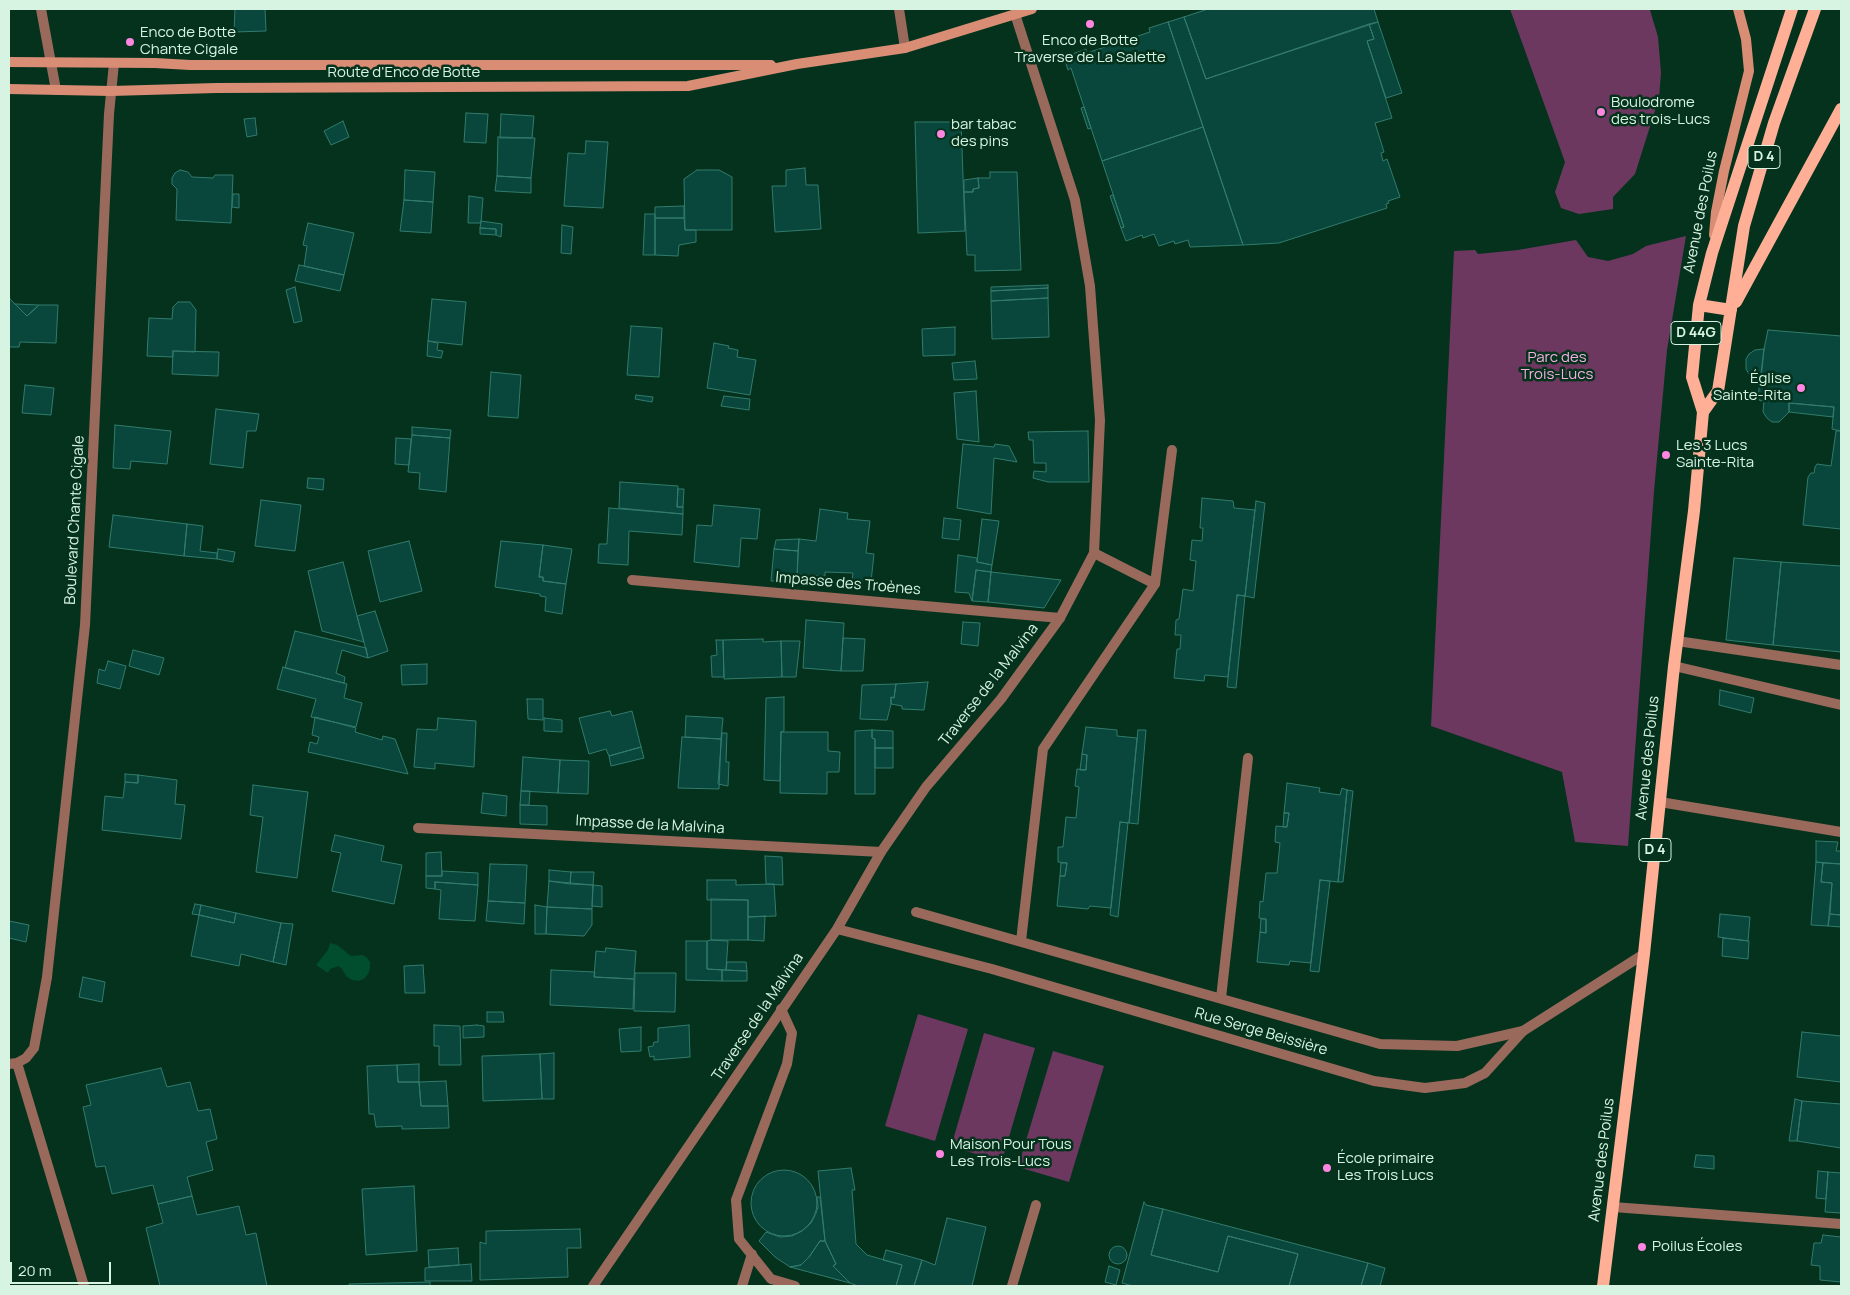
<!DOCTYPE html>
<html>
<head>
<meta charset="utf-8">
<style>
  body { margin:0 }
  #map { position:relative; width:1850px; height:1295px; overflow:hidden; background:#05321d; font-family:Manrope,sans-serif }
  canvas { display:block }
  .frame { position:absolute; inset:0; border:10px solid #d7f4e2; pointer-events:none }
  .scale { position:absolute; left:10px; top:1262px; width:101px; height:22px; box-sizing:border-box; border:2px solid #d7f4e2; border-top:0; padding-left:6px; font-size:15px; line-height:18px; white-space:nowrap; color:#d7f4e2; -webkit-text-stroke:4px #05321d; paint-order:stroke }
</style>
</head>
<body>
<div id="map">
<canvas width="1850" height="1295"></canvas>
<div class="frame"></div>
<div class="scale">20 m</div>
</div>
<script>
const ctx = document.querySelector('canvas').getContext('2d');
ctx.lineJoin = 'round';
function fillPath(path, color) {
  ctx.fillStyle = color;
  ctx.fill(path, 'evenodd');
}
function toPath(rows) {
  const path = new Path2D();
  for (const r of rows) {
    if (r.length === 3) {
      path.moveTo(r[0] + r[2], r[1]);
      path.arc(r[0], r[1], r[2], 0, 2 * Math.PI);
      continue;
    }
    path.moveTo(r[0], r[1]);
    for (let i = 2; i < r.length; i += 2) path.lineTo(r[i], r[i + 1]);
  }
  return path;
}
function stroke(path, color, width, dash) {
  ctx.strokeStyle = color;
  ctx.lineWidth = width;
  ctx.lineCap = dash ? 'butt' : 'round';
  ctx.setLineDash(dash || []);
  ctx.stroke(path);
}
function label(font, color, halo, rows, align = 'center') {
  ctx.font = font + ' Manrope,sans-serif';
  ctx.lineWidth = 5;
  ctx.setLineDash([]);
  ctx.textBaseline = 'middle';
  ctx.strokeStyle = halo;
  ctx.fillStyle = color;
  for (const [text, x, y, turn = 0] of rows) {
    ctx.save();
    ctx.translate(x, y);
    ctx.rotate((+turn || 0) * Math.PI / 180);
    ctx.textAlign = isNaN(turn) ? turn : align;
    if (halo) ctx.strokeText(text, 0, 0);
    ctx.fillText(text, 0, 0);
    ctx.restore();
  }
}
const green = toPath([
  [1510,9,1649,9,1650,10,1658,37,1661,73,1659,98,1635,174,1613,197,1613,209,1579,214,1561,208,1555,192,1565,162],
  [1686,236,1667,350,1654,491,1628,846,1575,842,1562,772,1431,726,1454,251,1475,250,1478,254,1518,250,1576,240,1588,257,1608,261,1633,254,1646,246],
  [918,1014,968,1029,935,1141,885,1126],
  [984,1033,1035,1048,1002,1161,951,1147],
  [1053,1051,1104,1066,1069,1182,1018,1167]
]);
const water = toPath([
  [330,943,337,945,351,956,362,955,366,957,370,962,370,967,369,972,365,978,359,981,352,980,346,976,342,969,338,966,330,969,328,973,316,965,328,950]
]);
const building = toPath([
  [235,9,265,9,266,31,234,32,235,9],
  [1208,9,1374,9,1378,22,1206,79,1184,17,1208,9],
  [1184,17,1206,79,1369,24,1374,39,1367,41,1392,118,1375,123,1384,152,1381,153,1383,161,1387,159,1400,197,1388,201,1389,203,1386,204,1387,208,1279,243,1243,245,1168,22,1184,17],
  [1168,22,1203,127,1102,161,1071,68,1068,70,1064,57,1086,49,1087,53,1150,32,1149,28,1168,22],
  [1378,22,1402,93,1386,98,1367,41,1374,39,1369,24,1378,22],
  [1084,107,1091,128,1088,129,1081,108,1084,107],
  [466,113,488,114,486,143,464,142,466,113],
  [501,114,534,116,532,138,500,138,501,114],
  [255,118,257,135,247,137,244,119,255,118],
  [343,121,349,137,331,145,324,131,343,121],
  [915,122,961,122,965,231,918,233,915,122],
  [1203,127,1243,245,1190,247,1188,240,1175,244,1174,241,1159,246,1154,234,1143,238,1142,235,1126,241,1121,228,1124,227,1102,161,1203,127],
  [498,137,535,138,531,178,497,176,498,137],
  [586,141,608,142,603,208,564,206,568,153,585,154,586,141],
  [805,168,806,185,818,185,821,229,775,232,772,186,786,186,786,170,805,168],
  [180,170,188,172,192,177,213,178,215,175,233,175,231,223,176,220,177,189,172,184,172,178,175,173,180,170],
  [405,170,435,172,433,202,404,200,405,170],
  [697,170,719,170,732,177,732,230,685,230,684,179,697,170],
  [990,172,1017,172,1021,270,975,271,975,255,967,255,964,192,973,192,973,189,979,188,978,178,990,178,990,172],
  [497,176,531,178,531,193,495,191,497,176],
  [978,178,979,188,973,189,973,192,964,192,964,180,978,178],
  [233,194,239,194,239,208,232,207,233,194],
  [1113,195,1124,227,1121,228,1110,196,1113,195],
  [469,196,483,198,481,223,468,223,469,196],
  [404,200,433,202,431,233,400,231,404,200],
  [684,206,684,218,655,218,655,207,684,206],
  [645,214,655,214,655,255,643,255,645,214],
  [655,218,684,218,685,230,696,230,696,242,679,245,678,256,655,255,655,218],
  [481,221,502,224,501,237,496,235,496,229,480,228,481,221],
  [308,223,354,233,344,275,304,266,307,246,303,245,308,223],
  [562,225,573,227,571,254,561,253,562,225],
  [480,228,496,229,496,235,480,234,480,228],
  [299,265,344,275,340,291,295,281,299,265],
  [1048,285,1048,288,991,291,991,287,1048,285],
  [295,287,302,321,294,323,286,290,295,287],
  [1048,288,1048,298,991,301,991,291,1048,288],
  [1048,298,1049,337,992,339,991,301,1048,298],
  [10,299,27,316,39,305,58,305,56,343,20,342,19,347,9,347,9,300,10,299],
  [432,299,466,302,462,345,428,341,432,299],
  [178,302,190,302,196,310,195,352,173,351,173,357,147,356,149,318,172,319,173,307,178,302],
  [15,304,39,305,27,316,15,304],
  [631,326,662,328,659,377,627,375,631,326],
  [955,327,955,355,923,356,922,329,955,327],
  [1768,330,1841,336,1841,431,1832,429,1834,407,1789,403,1789,412,1779,422,1772,422,1767,418,1763,412,1764,400,1760,401,1758,397,1764,349,1768,330],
  [428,341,438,343,437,350,443,351,441,358,427,356,428,341],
  [714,343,729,346,728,348,738,350,737,357,756,360,750,395,707,388,714,343],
  [1764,349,1761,379,1757,379,1749,374,1746,369,1746,359,1749,354,1755,350,1764,349],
  [173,351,219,352,218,376,172,374,173,351],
  [975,361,977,379,954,380,952,363,975,361],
  [491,372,521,375,518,418,488,416,491,372],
  [25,385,54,388,51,415,22,413,25,385],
  [976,391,979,442,957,439,954,393,976,391],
  [636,395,653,397,652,402,635,399,636,395],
  [724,396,750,399,749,410,721,406,724,396],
  [1789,403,1834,407,1833,417,1789,412,1789,403],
  [216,409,259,414,256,431,247,431,243,468,210,464,216,409],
  [115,425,171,431,167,464,131,461,130,469,113,468,115,425],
  [412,427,451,430,450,438,412,435,412,427],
  [1088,431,1089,482,1048,482,1033,478,1034,471,1046,472,1046,463,1034,463,1033,440,1029,440,1028,432,1088,431],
  [1836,431,1841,431,1841,529,1803,525,1808,477,1811,473,1814,473,1815,467,1817,464,1831,466,1836,431],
  [412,435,450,438,446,492,419,489,420,473,408,472,412,435],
  [396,438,411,439,409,465,395,464,396,438],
  [963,444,994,447,995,444,1009,446,1017,462,994,458,991,514,957,508,963,444],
  [308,478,324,479,323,490,307,488,308,478],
  [620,482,678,486,677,507,683,507,683,514,619,508,620,482],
  [678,489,684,489,683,507,677,507,678,489],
  [1202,498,1233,501,1234,508,1255,510,1245,596,1237,595,1228,677,1205,675,1204,681,1174,678,1177,649,1180,649,1181,635,1175,635,1176,620,1179,619,1183,589,1193,591,1196,561,1190,560,1192,540,1202,541,1203,528,1200,528,1202,498],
  [261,500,301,505,295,551,255,546,261,500],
  [1256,501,1265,503,1254,598,1245,596,1256,501],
  [714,505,760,509,757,539,741,538,739,567,694,562,697,525,712,526,714,505],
  [609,508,683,514,682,535,629,531,628,565,598,563,599,544,607,544,609,508],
  [820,509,848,513,847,519,870,521,866,553,874,554,871,582,852,580,853,573,825,572,825,576,797,575,799,539,816,541,820,509],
  [113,515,187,524,184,556,109,547,113,515],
  [944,518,961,520,959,540,942,538,944,518],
  [982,519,999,521,992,565,977,562,982,519],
  [187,524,203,526,200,551,217,553,217,559,184,556,187,524],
  [799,539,798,551,774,549,776,540,799,539],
  [409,541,422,591,380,602,368,551,409,541],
  [501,541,543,545,539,577,543,577,543,581,566,584,562,614,545,611,546,597,540,596,540,594,495,587,501,541],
  [543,545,572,549,566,584,543,581,543,577,539,577,543,545],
  [218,549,235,552,233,562,217,559,218,549],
  [774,549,798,551,797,582,771,581,774,549],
  [958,555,977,558,977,562,992,565,991,572,976,570,972,601,969,593,955,592,958,555],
  [1734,558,1781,562,1773,645,1726,640,1734,558],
  [343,562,357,616,364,642,322,631,308,571,343,562],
  [1781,562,1841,566,1841,652,1773,645,1781,562],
  [976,570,991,572,988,602,972,601,976,570],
  [991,572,1061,580,1044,608,988,602,991,572],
  [1237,595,1245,596,1236,688,1227,687,1237,595],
  [375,611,388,651,368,658,357,616,375,611],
  [806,620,844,623,841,671,803,668,806,620],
  [963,622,980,623,978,646,961,644,963,622],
  [295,631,366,648,368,658,342,650,336,673,345,677,344,683,285,668,295,631],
  [843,638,865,639,863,671,841,671,843,638],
  [763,639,763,642,781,641,782,677,724,679,723,640,763,639],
  [716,640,723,640,724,677,712,677,711,656,717,655,716,640],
  [781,641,800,641,796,677,782,677,781,641],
  [133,650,164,658,159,675,129,666,133,650],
  [108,661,126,666,120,689,97,683,99,669,105,671,108,661],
  [427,664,427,684,402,685,401,665,427,664],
  [283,667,347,684,344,698,362,703,356,727,311,717,316,699,277,689,283,667],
  [928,682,924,710,902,709,902,706,891,704,891,697,894,698,896,684,928,682],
  [896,684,894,698,891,697,891,704,887,720,860,719,862,685,896,684],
  [1720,690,1754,698,1751,713,1719,705,1720,690],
  [784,697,784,731,781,732,780,781,764,780,766,698,784,697],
  [527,699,543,699,543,720,528,719,527,699],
  [610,711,612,716,632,711,641,747,609,756,606,749,589,754,579,718,610,711],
  [686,716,723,718,721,739,685,737,686,716],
  [315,717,356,728,355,732,382,740,383,736,395,739,408,774,308,752,310,742,317,744,319,737,312,735,315,717],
  [438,718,476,721,474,767,435,763,435,769,414,767,417,729,437,730,438,718],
  [544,718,562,720,562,732,544,731,544,718],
  [1086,727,1117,730,1117,736,1137,738,1129,823,1120,822,1111,908,1090,906,1088,909,1057,906,1060,876,1065,876,1067,863,1058,862,1058,847,1063,847,1066,817,1076,818,1079,787,1075,786,1077,769,1086,770,1087,755,1082,754,1086,727],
  [872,730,893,731,893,748,875,748,875,739,872,738,872,730],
  [872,730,872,738,875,739,875,794,855,794,855,731,872,730],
  [1138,730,1146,730,1138,824,1129,823,1138,730],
  [781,732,828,732,828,751,840,752,839,772,827,772,827,794,780,793,781,732],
  [722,733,727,733,726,762,729,762,728,786,718,784,722,733],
  [682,737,721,739,719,789,678,788,682,737],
  [641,747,644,758,611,766,609,756,641,747],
  [875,748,893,748,893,768,875,768,875,748],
  [1082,754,1087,755,1086,770,1080,770,1082,754],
  [523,757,560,760,558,793,521,791,523,757],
  [560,760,589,761,588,794,558,793,560,760],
  [125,774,138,775,138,783,125,782,125,774],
  [138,775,177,780,175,804,185,805,181,839,102,830,105,796,123,798,125,782,138,783,138,775],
  [1287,783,1320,788,1319,792,1340,795,1342,788,1347,790,1338,882,1320,880,1311,963,1290,961,1289,965,1257,962,1260,932,1266,933,1266,919,1259,918,1260,901,1263,902,1266,873,1277,873,1280,843,1275,842,1276,826,1287,827,1289,813,1284,813,1287,783],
  [253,785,308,792,297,878,256,872,263,817,250,815,253,785],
  [1347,790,1353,791,1343,882,1338,882,1347,790],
  [521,791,530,791,529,805,520,805,521,791],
  [483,793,507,796,506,816,481,813,483,793],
  [520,805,547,806,547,825,520,824,520,805],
  [1284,813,1289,813,1287,827,1283,827,1284,813],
  [1120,822,1128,823,1118,917,1110,915,1120,822],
  [335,835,384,846,381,861,402,865,394,904,332,891,341,853,331,851,335,835],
  [1816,841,1838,842,1836,851,1841,851,1841,864,1816,862,1816,841],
  [441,852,442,876,426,876,426,853,441,852],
  [765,856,782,857,783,885,766,884,765,856],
  [1816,862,1823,863,1821,882,1832,883,1828,926,1811,925,1816,862],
  [1061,863,1067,863,1065,876,1060,876,1061,863],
  [1823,863,1841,864,1841,915,1830,914,1832,883,1821,882,1823,863],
  [490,864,527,865,525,903,488,901,490,864],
  [549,870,571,872,570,884,549,881,549,870],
  [442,871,478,873,478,885,435,882,435,889,426,888,426,876,442,876,442,871],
  [571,872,594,872,593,885,570,884,571,872],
  [707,880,736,880,736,885,774,884,776,916,748,917,748,900,707,900,707,880],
  [1320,880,1330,881,1319,972,1310,971,1320,880],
  [549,881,593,885,592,909,547,907,549,881],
  [435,882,478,885,475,921,439,919,441,890,435,889,435,882],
  [593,885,602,886,602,907,592,906,593,885],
  [711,899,748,900,748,940,711,940,711,899],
  [488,901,525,903,524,924,486,921,488,901],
  [195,904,201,905,199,915,192,914,195,904],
  [201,905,236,913,234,923,199,915,201,905],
  [535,905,547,907,546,934,535,934,535,905],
  [547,907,592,909,592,925,584,936,546,934,547,907],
  [236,913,281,923,273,962,241,954,239,966,191,956,199,915,234,923,236,913],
  [1720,914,1750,917,1748,941,1718,937,1720,914],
  [1830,914,1841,915,1841,927,1828,926,1830,914],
  [765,916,764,941,748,940,748,917,765,916],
  [1261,919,1266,919,1266,933,1260,932,1261,919],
  [9,921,29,925,26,942,9,938,9,921],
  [281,923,293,924,286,965,273,962,281,923],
  [1723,938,1749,941,1748,959,1722,956,1723,938],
  [711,940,728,941,726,970,707,969,707,941,711,940],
  [686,941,707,941,707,969,722,970,722,981,686,980,686,941],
  [606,948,636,951,634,979,594,977,596,951,605,952,606,948],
  [727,962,746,962,747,971,726,970,727,962],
  [423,965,425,993,405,993,404,966,423,965],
  [551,970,595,972,594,977,634,979,633,1009,550,1005,551,970],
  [722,970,747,971,747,981,722,981,722,970],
  [635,973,676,973,675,1012,634,1011,635,973],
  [83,977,105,982,102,1002,79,997,83,977],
  [487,1012,503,1012,504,1022,487,1022,487,1012],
  [434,1025,460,1026,461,1065,439,1065,439,1046,434,1046,434,1025],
  [477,1025,484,1026,484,1037,463,1038,463,1026,477,1025],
  [689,1025,690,1057,654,1060,654,1056,650,1057,648,1047,653,1046,654,1042,658,1042,658,1028,689,1025],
  [641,1027,641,1051,621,1052,619,1029,641,1027],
  [1802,1032,1841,1036,1841,1082,1797,1077,1802,1032],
  [554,1053,554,1099,542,1099,540,1054,554,1053],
  [540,1054,542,1099,483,1101,482,1056,540,1054],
  [419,1064,419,1082,398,1082,397,1065,419,1064],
  [397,1065,398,1082,419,1082,421,1106,448,1106,449,1128,402,1129,402,1126,376,1127,374,1114,369,1114,367,1066,397,1065],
  [161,1068,167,1087,190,1082,198,1111,210,1109,217,1139,206,1142,213,1170,187,1177,192,1196,158,1204,153,1185,112,1194,105,1166,96,1167,83,1107,91,1105,86,1085,161,1068],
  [446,1081,448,1106,421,1106,419,1082,446,1081],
  [1795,1099,1802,1101,1797,1141,1789,1141,1795,1099],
  [1802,1101,1841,1104,1841,1148,1797,1141,1802,1101],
  [1696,1155,1714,1156,1714,1169,1694,1167,1696,1155],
  [851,1168,855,1190,852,1190,856,1244,867,1255,902,1265,896,1286,858,1286,850,1283,833,1266,836,1264,825,1241,818,1171,851,1168],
  [784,1203,33],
  [1818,1171,1828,1172,1826,1199,1816,1198,1818,1171],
  [1828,1172,1841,1173,1841,1213,1825,1212,1828,1172],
  [414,1186,417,1251,366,1255,362,1189,414,1186],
  [192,1196,197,1215,239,1206,246,1235,256,1233,267,1286,160,1286,146,1228,163,1223,158,1204,192,1196],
  [817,1197,820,1197,825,1241,820,1241,809,1257,801,1265,790,1267,775,1257,759,1241,766,1232,780,1237,792,1236,802,1231,811,1223,816,1213,818,1207,817,1197],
  [1144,1202,1146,1205,1163,1209,1151,1255,1218,1272,1228,1236,1298,1254,1289,1286,1133,1286,1122,1283,1144,1202],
  [1163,1209,1368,1263,1361,1286,1289,1286,1298,1254,1228,1236,1218,1272,1151,1255,1163,1209],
  [947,1218,986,1227,972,1286,914,1286,922,1260,935,1265,947,1218],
  [580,1229,581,1248,567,1248,568,1277,480,1280,480,1242,486,1244,486,1231,580,1229],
  [1823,1235,1841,1237,1841,1282,1820,1280,1820,1266,1811,1265,1814,1243,1821,1243,1823,1235],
  [820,1241,825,1241,836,1264,833,1266,850,1283,790,1267,801,1265,809,1257,820,1241],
  [1118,1255,9],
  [458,1248,459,1265,429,1267,428,1250,458,1248],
  [886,1250,922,1260,914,1286,896,1286,902,1265,883,1260,886,1250],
  [1368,1263,1385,1268,1380,1286,1361,1286,1368,1263],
  [471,1264,472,1281,425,1281,425,1268,471,1264],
  [1109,1266,1120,1270,1116,1285,1105,1282,1109,1266],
  [430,1282,430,1286,349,1286,349,1284,430,1282]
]);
const service = toPath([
  [41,9,56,90],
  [1094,553,1155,584],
  [632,580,1060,618],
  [1677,641,1841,665],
  [1660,802,1841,832],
  [418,828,881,852],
  [916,912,1380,1044,1457,1046,1523,1031],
  [1021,941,1043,749,1155,584,1172,450],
  [1221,998,1248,758],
  [781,1009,792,1033,787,1064,736,1200,739,1239,771,1279,795,1286],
  [17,1063,84,1286],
  [9,1064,17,1063,26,1058,34,1048,47,977],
  [1613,1207,1841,1224],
  [742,1286,752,1254],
  [1012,1286,1036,1205]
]);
const minor = toPath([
  [899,9,905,48],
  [1674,666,1841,705],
  [837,929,992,969,1374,1081,1425,1088,1465,1083,1485,1073,1523,1031,1644,954],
  [47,977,85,625,109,114,114,63],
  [593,1286,837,929,881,852,926,787,1001,699,1060,618,1094,553,1100,420,1090,286,1075,200,1015,14]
]);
const secondary = toPath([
  [9,62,155,63,190,65,771,65],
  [9,89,111,91,216,88,688,86,797,64,905,48,1032,9],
  [1714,235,1716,212,1724,171,1749,71,1746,39,1738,9]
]);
const primary = toPath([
  [1736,302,1841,109],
  [1699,305,1731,310],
  [1703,412,1718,391,1744,226,1774,123,1815,9],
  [1603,1286,1644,954,1674,666,1694,511,1703,412,1692,377,1699,305,1712,253,1792,9]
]);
const markers = [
  [1090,24,5,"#fe85e0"],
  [130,42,5,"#fe85e0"],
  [1601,112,5,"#fe85e0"],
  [941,134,5,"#fe85e0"],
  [1801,388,5,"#fe85e0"],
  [1666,455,5,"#fe85e0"],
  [940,1154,5,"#fe85e0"],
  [1327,1168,5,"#fe85e0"],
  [1642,1247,5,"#fe85e0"]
];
const shields = [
  [1764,157,32],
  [1696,333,50],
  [1655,850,32]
];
const shieldNames = [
  ["D 4",1764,157],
  ["D 44G",1696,333],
  ["D 4",1655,850]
];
const poiNames = [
  ["Enco de Botte",140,33],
  ["Chante Cigale",140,50],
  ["Enco de Botte",1090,41,"center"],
  ["Traverse de La Salette",1090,58,"center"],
  ["Boulodrome",1611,103],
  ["des trois-Lucs",1611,120],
  ["bar tabac",951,125],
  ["des pins",951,142],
  ["Église",1791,379,"right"],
  ["Sainte-Rita",1791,396,"right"],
  ["Les 3 Lucs",1676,446],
  ["Sainte-Rita",1676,463],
  ["Maison Pour Tous",950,1145],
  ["Les Trois-Lucs",950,1162],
  ["École primaire",1337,1159],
  ["Les Trois Lucs",1337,1176],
  ["Poilus Écoles",1652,1247]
];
const streetNames = [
  ["Route d'Enco de Botte",404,73],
  ["Avenue des Poilus",1701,212,-79],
  ["Boulevard Chante Cigale",75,520,-87],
  ["Impasse des Troènes",848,584,5],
  ["Traverse de la Malvina",989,685,-52],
  ["Avenue des Poilus",1648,758,-84],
  ["Impasse de la Malvina",650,825,3],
  ["Traverse de la Malvina",758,1017,-56],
  ["Rue Serge Beissière",1261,1032,16],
  ["Avenue des Poilus",1602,1160,-83]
];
const parkNames = [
  ["Parc des",1557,358],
  ["Trois-Lucs",1557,375]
];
fillPath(green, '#6d385f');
fillPath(water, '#004e2e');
fillPath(building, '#09473c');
stroke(building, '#327b6d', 1);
stroke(service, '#99695b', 10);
stroke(minor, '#99695b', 10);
stroke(secondary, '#d98d75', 10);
stroke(primary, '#feaf96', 12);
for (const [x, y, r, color] of markers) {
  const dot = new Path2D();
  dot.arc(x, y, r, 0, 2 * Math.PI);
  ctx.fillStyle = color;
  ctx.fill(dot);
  stroke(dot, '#05321d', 2);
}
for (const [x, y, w] of shields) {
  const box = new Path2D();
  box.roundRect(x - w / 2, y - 11.5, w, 23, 4);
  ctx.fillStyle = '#05321d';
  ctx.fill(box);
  stroke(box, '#d7f4e2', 1);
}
label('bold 14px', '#d7f4e2', null, shieldNames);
label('15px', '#d7f4e2', '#05321d', poiNames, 'left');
label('15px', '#d7f4e2', '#05321d', streetNames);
label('15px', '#f6aee1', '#05321d', parkNames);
</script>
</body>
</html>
